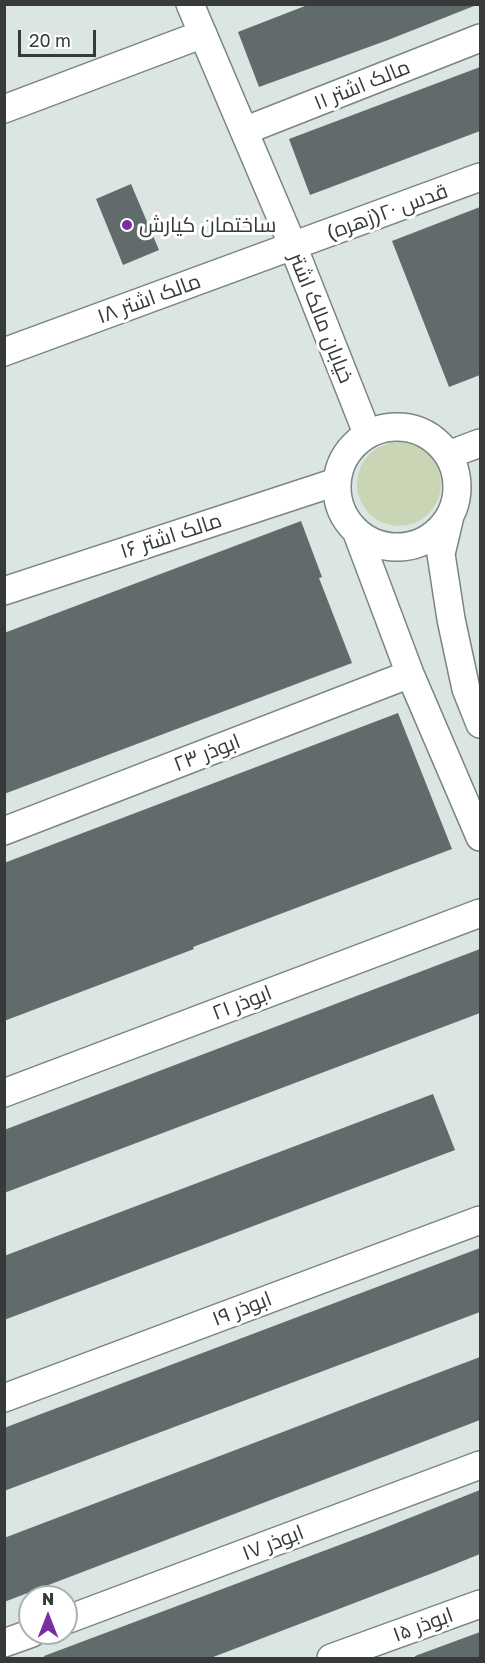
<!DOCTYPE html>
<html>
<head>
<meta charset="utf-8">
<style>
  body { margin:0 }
  #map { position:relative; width:485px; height:1663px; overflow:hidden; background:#dbe5e2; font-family:"Golos Text",sans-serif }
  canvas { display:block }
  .frame { position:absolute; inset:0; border:6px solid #363a39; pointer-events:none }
  .north { position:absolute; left:18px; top:1585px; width:60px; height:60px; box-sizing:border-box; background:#fff; border:2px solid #afb0b0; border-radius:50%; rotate:0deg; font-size:16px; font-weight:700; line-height:24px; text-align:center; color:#363a39 }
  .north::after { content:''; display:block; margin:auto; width:21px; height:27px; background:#7a2fa1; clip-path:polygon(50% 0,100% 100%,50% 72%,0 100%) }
  .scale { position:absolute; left:18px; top:30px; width:78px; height:27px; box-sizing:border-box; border:3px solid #363a39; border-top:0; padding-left:8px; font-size:18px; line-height:21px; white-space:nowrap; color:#363a39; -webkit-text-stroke:4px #fff; paint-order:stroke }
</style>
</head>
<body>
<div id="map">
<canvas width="485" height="1663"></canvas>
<div class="frame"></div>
<div class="north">N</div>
<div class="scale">20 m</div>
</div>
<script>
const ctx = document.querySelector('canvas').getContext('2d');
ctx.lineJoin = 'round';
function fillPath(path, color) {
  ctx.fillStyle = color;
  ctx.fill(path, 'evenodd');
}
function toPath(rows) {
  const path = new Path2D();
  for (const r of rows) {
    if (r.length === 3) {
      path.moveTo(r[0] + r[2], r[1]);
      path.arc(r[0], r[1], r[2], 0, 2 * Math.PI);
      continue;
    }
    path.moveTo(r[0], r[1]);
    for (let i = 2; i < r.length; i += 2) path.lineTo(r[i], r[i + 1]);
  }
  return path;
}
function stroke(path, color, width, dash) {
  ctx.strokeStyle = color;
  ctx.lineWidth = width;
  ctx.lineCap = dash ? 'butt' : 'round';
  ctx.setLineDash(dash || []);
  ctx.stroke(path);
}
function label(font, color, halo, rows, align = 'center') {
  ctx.font = font + ' "Golos Text",Cairo,sans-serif';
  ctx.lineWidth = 6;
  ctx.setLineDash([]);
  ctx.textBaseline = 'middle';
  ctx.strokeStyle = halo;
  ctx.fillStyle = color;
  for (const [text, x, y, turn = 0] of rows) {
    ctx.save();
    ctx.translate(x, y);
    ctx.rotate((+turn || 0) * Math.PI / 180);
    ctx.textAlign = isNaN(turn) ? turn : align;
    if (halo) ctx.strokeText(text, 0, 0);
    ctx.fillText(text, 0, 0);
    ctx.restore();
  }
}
const green = toPath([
  [399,484,42]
]);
const building = toPath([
  [310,4,474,4,474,6,388,40,259,87,238,32],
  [480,67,480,131,310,195,289,139],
  [131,184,159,250,123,265,96,199],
  [480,207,480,375,449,387,392,241],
  [301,521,322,577,319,578,352,663,4,794,4,633],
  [398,713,452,849,193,947,194,949,4,1021,4,863],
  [480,949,480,1013,4,1193,4,1130],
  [433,1094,455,1150,4,1320,4,1256],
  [480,1248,480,1312,4,1491,4,1428],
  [480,1357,480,1420,4,1602,4,1538],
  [480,1490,480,1554,438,1571,208,1659,45,1659,44,1656,374,1532],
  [480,1632,480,1659,415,1659,415,1656]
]);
const minor = toPath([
  [190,4,293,246,367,433],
  [4,109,203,34],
  [244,131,480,38],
  [4,352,480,177],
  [397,487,60],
  [448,455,480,443],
  [450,516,441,554,451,619,466,689,480,724],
  [357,533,410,674,480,837],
  [4,591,336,482],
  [4,831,410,674],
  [4,1093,480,913],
  [4,1398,480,1220],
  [66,1620,480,1465],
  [4,1643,32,1633],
  [331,1658,480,1604]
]);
const markers = [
  [127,225,6,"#7a2fa1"]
];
const streetNames = [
  ["مالک اشتر ۱۱",362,85,-22],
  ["قدس ۲۰(زهره)",387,212,-20],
  ["مالک اشتر ۱۸",149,299,-20],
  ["خیابان مالک اشتر",321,318,68],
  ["مالک اشتر ۱۶",171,536,-18],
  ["ابوذر ۲۳",207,753,-21],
  ["ابوذر ۲۱",242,1003,-21],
  ["ابوذر ۱۹",242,1309,-21],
  ["ابوذر ۱۷",273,1543,-21],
  ["ابوذر ۱۵",423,1625,-20]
];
const poiNames = [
  ["ساختمان کیارش",139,225]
];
fillPath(green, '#cad5b6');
fillPath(building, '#626b6c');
stroke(minor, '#7c8582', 30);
stroke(minor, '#fff', 27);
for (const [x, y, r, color] of markers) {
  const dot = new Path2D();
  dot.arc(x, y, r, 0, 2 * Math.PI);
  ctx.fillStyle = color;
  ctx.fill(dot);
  stroke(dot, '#fff', 2);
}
label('21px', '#363a39', '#fff', streetNames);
label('21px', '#363a39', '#fff', poiNames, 'left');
</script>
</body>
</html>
